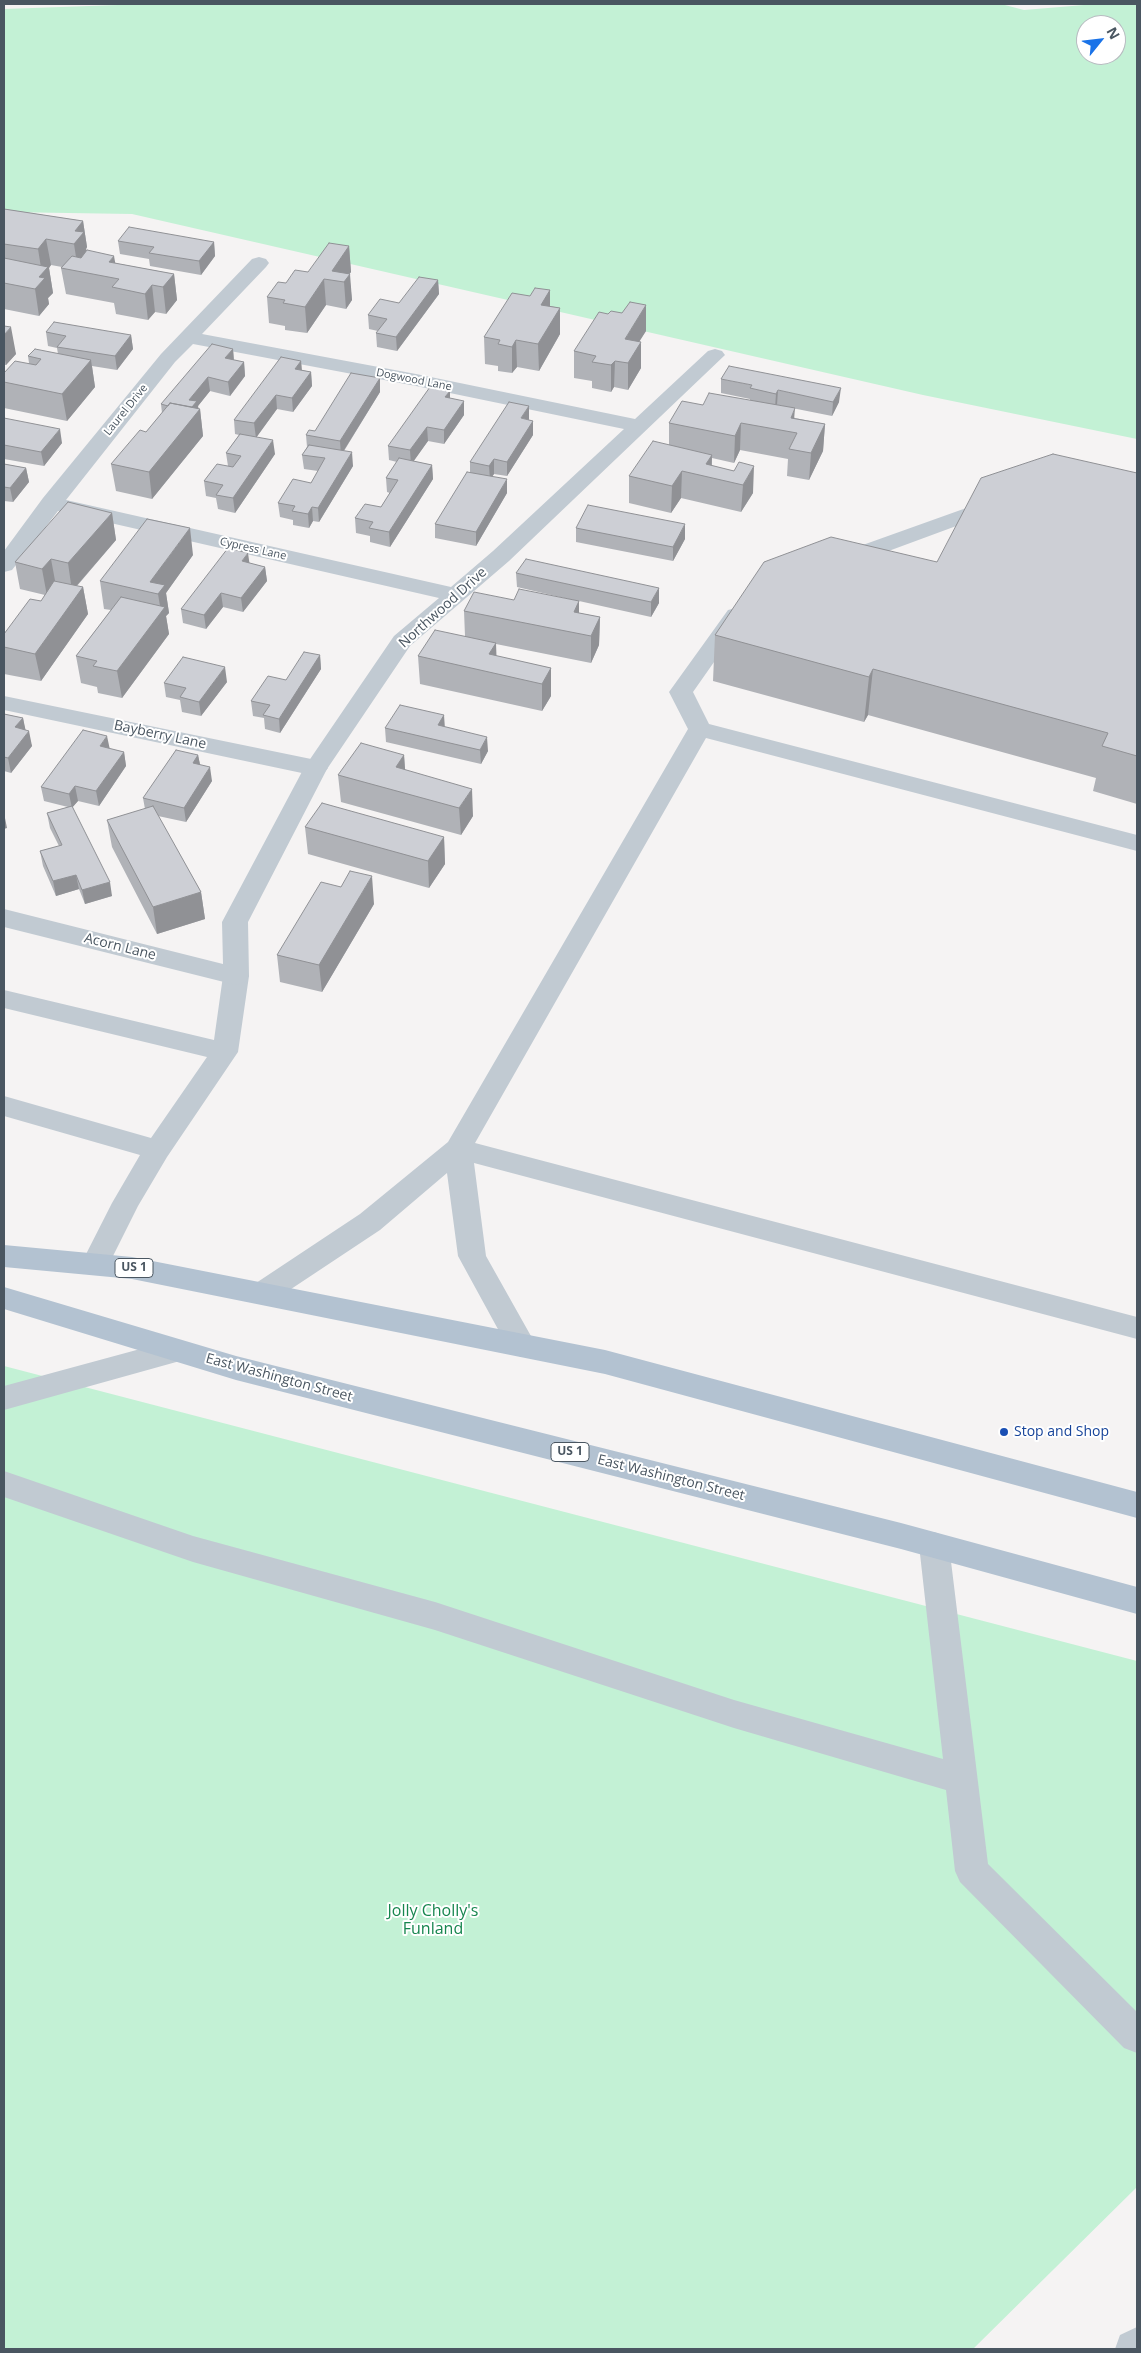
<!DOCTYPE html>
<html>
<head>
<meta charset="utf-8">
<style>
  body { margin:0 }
  #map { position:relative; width:1141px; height:2353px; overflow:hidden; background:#f5f3f3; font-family:"Open Sans",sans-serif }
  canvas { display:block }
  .frame { position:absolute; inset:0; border:5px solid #4a5661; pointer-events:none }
  .north { position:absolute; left:1076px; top:15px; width:50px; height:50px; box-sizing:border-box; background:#fff; border:1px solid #b7bbc0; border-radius:50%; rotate:61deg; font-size:14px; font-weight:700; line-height:20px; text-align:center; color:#4a5661 }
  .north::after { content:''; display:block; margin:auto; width:18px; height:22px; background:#1a73e8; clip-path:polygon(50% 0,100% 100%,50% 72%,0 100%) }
</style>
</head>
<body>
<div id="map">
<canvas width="1141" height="2353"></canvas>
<div class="frame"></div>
<div class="north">N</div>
</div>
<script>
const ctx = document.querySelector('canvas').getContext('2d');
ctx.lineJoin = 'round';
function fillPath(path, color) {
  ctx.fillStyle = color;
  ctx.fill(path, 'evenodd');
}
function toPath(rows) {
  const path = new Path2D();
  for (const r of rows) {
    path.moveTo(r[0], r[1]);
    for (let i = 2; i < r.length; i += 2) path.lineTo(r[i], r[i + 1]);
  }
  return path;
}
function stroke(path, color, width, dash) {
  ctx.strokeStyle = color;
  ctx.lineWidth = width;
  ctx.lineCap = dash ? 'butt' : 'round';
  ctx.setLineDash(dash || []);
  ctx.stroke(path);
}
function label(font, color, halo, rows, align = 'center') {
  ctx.font = font + ' "Open Sans",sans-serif';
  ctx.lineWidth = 4;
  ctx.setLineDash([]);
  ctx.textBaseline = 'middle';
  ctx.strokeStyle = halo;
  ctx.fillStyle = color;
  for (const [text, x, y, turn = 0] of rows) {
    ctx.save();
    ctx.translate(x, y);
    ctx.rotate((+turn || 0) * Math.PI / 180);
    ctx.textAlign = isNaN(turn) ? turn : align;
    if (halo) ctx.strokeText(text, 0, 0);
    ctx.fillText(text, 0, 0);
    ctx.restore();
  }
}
const green = toPath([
  [146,4,1001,4,1024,10,1096,4,1137,4,1137,439,923,395,132,214,4,212,4,9],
  [1086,25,1116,25,1116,55,1086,55],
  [4,1366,1137,1661,1137,2187,973,2349,4,2349]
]);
const service = toPath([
  [997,497,1005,498,1008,503,1005,508,848,566,840,568,832,566,829,561,832,556,997,497],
  [736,608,744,610,747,615,693,692,709,724,1137,835,1137,851,706,738,475,1143,1137,1317,1137,1339,474,1163,486,1256,536,1345,531,1353,521,1357,511,1353,458,1256,447,1173,380,1230,273,1301,263,1304,253,1301,249,1293,253,1285,360,1214,448,1142,688,729,669,692,728,610,736,608],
  [4,696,316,760,324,763,328,768,324,773,316,776,4,710,4,696],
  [236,967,245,970,249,976,238,1052,167,1157,138,1206,105,1272,95,1275,85,1272,81,1264,112,1203,140,1155,4,1116,4,1096,151,1138,207,1057,4,1008,4,990,214,1040,223,976,227,970,236,967],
  [177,1339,187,1343,192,1351,187,1359,4,1410,4,1386,177,1339],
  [4,1471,193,1536,435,1602,734,1700,943,1759,919,1545,923,1536,934,1532,945,1536,949,1545,988,1864,1137,2012,1137,2053,1124,2048,960,1882,955,1871,946,1790,734,1728,435,1630,193,1562,4,1497,4,1471]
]);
const minor = toPath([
  [259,257,266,259,269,263,266,267,202,334,416,374,635,419,708,351,715,349,722,351,725,355,509,561,410,646,327,769,248,922,249,976,245,982,236,985,4,927,4,909,223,964,222,922,304,768,394,636,439,598,58,511,12,570,4,572,4,551,43,498,161,354,252,259,259,257],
  [193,344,416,386,624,429,493,551,451,587,66,500,175,362,193,344],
  [1137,2327,1137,2349,1115,2349,1120,2335,1137,2327]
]);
const primary = toPath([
  [4,1245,132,1257,605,1350,1137,1492,1137,1518,605,1374,132,1279,4,1267,4,1245],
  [4,1287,236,1356,901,1523,1137,1587,1137,1614,901,1549,236,1380,4,1309,4,1287]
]);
const wall = toPath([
  [4,209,83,221,87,247,86,249,86,251,115,263,174,274,177,300,166,314,155,312,148,320,116,314,114,303,66,294,61,268,62,267,51,265,49,268,53,293,48,298,49,304,39,316,4,309],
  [118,241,214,242,215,256,201,275,150,266,149,259,120,254],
  [349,246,351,272,349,274,352,300,346,309,326,305,307,333,285,330,285,326,269,323,267,297,308,272],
  [438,280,439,294,397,351,377,347,376,333,378,331,369,329,368,315,399,303],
  [550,290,550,306,560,308,560,334,539,371,517,367,512,373,498,371,498,366,485,364,484,337,530,296],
  [4,326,16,354,6,365,4,365],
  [646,331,639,341,641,368,628,390,614,387,611,392,592,388,592,381,574,378,574,351],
  [46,332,131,335,133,349,117,370,92,366,95,387,67,421,4,408,4,373,29,363,28,356,58,354,57,348,48,346],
  [233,349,234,360,244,362,245,376,230,396,210,391,198,406,198,409,200,409,203,436,152,499,116,491,111,464,146,432,162,413,161,404],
  [301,361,302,370,311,372,312,386,293,412,277,409,256,437,275,454,235,513,218,509,216,498,206,496,204,481,228,466,226,453,239,435,235,434,234,420],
  [380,378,380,392,344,451,353,466,319,522,313,521,309,528,293,525,293,520,280,517,278,503,311,483,318,471,304,469,302,455,307,447,306,435,315,431],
  [721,379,839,402,832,416,777,405,795,418,825,424,823,451,809,480,787,476,788,459,740,450,734,463,712,458,712,466,734,471,753,493,741,512,681,498,671,513,629,503,629,476,669,445,669,423,703,405,750,400,750,399,721,393],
  [450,391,450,398,464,415,444,444,428,441,413,461,432,465,433,479,390,547,370,542,370,536,356,533,355,518,381,507,390,493,387,492,386,478,397,462,389,460,388,446],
  [4,418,62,443,44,466,4,459],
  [529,420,533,421,533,435,507,476,494,474,492,476,507,493,476,546,435,538,435,524,470,472,470,462],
  [4,464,26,468,29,482,13,502,4,501],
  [1137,473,1137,804,1093,791,1096,778,868,715,864,722,713,681,715,635,937,562],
  [112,513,116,540,77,586,83,587,88,614,41,681,4,674,4,634,41,601,45,595,20,589,15,562],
  [576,528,685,539,673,561,576,542],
  [193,555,166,593,169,613,166,616,169,634,122,698,98,693,97,687,81,683,76,656,111,610,104,609,100,581],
  [249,563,265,567,267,581,243,612,223,607,206,629,183,623,181,609],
  [516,573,659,603,651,617,579,601,579,613,600,617,599,645,591,663,496,644,496,656,551,668,551,696,542,711,420,684,418,656,465,636,464,611,514,600,577,601,517,587],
  [320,655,321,669,280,733,265,729,264,718,253,716,251,701,286,680],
  [227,682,201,716,182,712,180,700,166,697,164,683],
  [4,714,23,718,25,730,32,746,11,773,4,771],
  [444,715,444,727,488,751,481,764,386,742,385,728],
  [110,749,124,752,126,766,99,806,78,801,72,807,112,896,85,904,79,889,56,896,43,866,40,851,59,846,50,828,47,813,68,807,44,801,41,787],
  [198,755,200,765,212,781,186,822,158,816,201,892,205,919,157,934,112,847,107,820,145,809,143,798],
  [404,755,405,770,473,816,461,835,341,802,338,775],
  [305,827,444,837,445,864,429,888,308,854],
  [341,887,374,904,322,992,280,982,277,955]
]);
const shadedWall = toPath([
  [83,221,87,247,86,249,88,258,78,270,74,244,75,231],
  [46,239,51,265,49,268,53,293,48,298,49,304,39,316,35,289,39,277,42,274,38,249],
  [214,242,215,256,201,275,199,261],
  [349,246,351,272,344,282,332,271],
  [114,256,118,278,109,262],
  [174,274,177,300,166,314,163,287],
  [350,274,352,300,346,309,344,282],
  [324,279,326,305,307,333,305,307],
  [438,280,439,294,397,351,396,337],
  [152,285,155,312,148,320,145,294],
  [550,290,550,317,541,305],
  [646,305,646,331,626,363,625,339],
  [560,308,560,334,539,371,538,344],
  [11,327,16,354,6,365,4,355,4,335],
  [131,335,133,349,117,370,115,356],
  [516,340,517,367,512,373,512,347],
  [641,342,641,368,628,390,628,363],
  [233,349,234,363,225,358],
  [91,360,95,387,67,421,62,394],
  [301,361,302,375,295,369],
  [615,361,614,387,611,392,611,365],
  [244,362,245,376,230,396,228,382],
  [311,372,312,386,293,412,292,398],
  [208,377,210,391,198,406,199,410,200,409,203,436,152,499,149,472,189,400],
  [380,378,380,392,341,455,340,441],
  [841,388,839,402,832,416,833,402],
  [778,390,777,405,775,408,776,394],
  [450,391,450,405,445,397],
  [276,395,277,409,256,438,254,423],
  [464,401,464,415,444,444,444,430],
  [529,406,529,420,521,418],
  [795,408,793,432,791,418],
  [533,421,533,435,507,476,507,462],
  [741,423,740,450,734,463,735,436],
  [825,424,823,451,809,480,811,453],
  [427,427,428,441,411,465,410,450],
  [60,429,62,443,44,466,41,452],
  [273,440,275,454,235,513,233,498],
  [352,452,353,466,319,522,318,508],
  [712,455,711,477,706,464],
  [494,459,494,474,490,480,489,466],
  [432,465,433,479,390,547,389,532],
  [754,466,753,493,741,512,743,485],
  [26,468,29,482,13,502,10,488],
  [682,471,681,498,671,513,672,486],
  [507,479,507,493,476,546,476,532],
  [312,507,313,521,309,528,308,514],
  [112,513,116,540,72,591,68,563],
  [685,524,685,539,673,561,673,547],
  [190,528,193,555,166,593,169,613,166,616,169,634,122,698,117,671,161,612,158,594,150,582],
  [248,553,250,567,242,561],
  [51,559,56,586,47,596,42,569],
  [265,567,267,581,243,612,241,598],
  [83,587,88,614,41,681,35,654],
  [659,588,659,603,651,617,651,602],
  [221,593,223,607,206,629,204,615],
  [579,601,579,628,574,612],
  [600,617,599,645,591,663,591,636],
  [496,643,497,670,489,654],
  [320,655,321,669,280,733,279,719],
  [225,667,227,682,201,716,199,702],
  [551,668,551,696,542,711,542,684],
  [873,669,868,715,864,722,869,677],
  [444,715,445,729,438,725],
  [23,718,26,732,15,727],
  [29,731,32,746,11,773,8,758],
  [107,736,110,750,100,746],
  [487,737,488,751,481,764,480,750],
  [124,752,126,766,99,806,96,791],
  [198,755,201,769,193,763],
  [404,755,406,782,396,767],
  [210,767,212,781,186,822,184,808],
  [75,786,78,801,72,808,69,794],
  [472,789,473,816,461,835,459,808],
  [4,813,7,828,4,829],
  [444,837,445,864,429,888,428,861],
  [76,875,79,889,56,896,53,881],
  [372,876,374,904,322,992,319,965],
  [110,882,112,896,85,904,82,890],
  [201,892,205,919,157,934,153,907]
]);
const building = toPath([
  [4,209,83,221,75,231,84,232,74,244,46,239,38,249,4,244,4,209],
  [129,227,214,242,199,261,149,253,154,247,118,241,129,227],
  [329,243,349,246,332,271,350,274,344,282,324,279,305,307,283,303,285,300,267,297,278,282,286,283,295,270,308,272,329,243],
  [87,250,114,256,109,262,174,274,163,287,152,285,145,294,112,287,119,279,61,268,72,256,81,258,87,250],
  [4,258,48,267,39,277,45,278,35,289,4,283,4,258],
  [419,277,438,280,396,337,376,333,387,319,368,315,380,299,399,303,419,277],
  [535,288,550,290,541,305,560,308,538,344,516,340,512,347,498,344,500,340,484,337,512,293,530,296,535,288],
  [630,302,646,305,625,339,641,342,628,363,615,361,611,365,592,362,596,356,574,351,599,312,608,314,611,311,622,313,630,302],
  [54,322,131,335,115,356,57,347,66,336,46,332,54,322],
  [4,326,11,327,4,335,4,326],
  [212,344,233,349,225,358,244,362,228,382,208,377,189,400,197,401,192,407,170,403,168,406,161,404,212,344],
  [35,349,91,360,62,394,4,382,4,373,15,361,36,365,41,359,28,356,35,349],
  [281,357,301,361,295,369,311,372,292,398,276,395,254,423,234,420,281,357],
  [729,366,841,388,833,402,778,390,776,394,750,388,752,385,721,379,729,366],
  [351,373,380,378,340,441,306,435,309,430,315,431,351,373],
  [430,387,450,391,445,397,464,401,444,430,427,427,410,450,388,446,430,387],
  [709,393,795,408,791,418,825,424,811,453,789,449,797,433,741,423,735,436,669,423,682,401,703,405,709,393],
  [509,402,529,406,521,418,533,421,507,462,494,459,489,466,470,462,509,402],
  [170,403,200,409,149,472,111,464,140,430,146,432,170,403],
  [4,418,60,429,41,452,4,445,4,418],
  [240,434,273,440,233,498,216,495,223,485,204,481,217,464,233,467,241,456,226,453,240,434],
  [653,441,712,455,706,464,734,471,739,462,754,466,743,485,682,471,672,486,629,476,653,441],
  [309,445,352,452,318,508,312,507,308,514,292,511,295,506,278,503,293,479,311,483,325,458,302,455,309,445],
  [1053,454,1137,473,1137,756,1102,746,1108,733,873,669,869,677,715,635,764,562,831,537,937,562,981,478,1053,454],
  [399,458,432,465,389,532,369,528,373,522,355,518,365,504,381,507,398,480,386,478,399,458],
  [4,464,26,468,10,488,4,487,4,464],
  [467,472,507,479,476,532,435,524,467,472],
  [68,502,112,513,68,563,51,559,42,569,15,562,68,502],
  [588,505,685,524,673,547,576,528,588,505],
  [147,519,190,528,150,582,165,585,158,594,100,581,147,519],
  [228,548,248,553,242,561,265,567,241,598,221,593,204,615,181,609,228,548],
  [526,559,659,588,651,602,516,573,526,559],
  [54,581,83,587,35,654,4,647,4,634,30,599,41,601,54,581],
  [519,589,579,601,574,612,600,617,591,636,464,611,474,592,514,600,519,589],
  [121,597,165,607,117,671,93,666,97,661,76,656,121,597],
  [435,630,496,643,489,654,551,668,542,684,418,656,435,630],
  [304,652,320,655,279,719,263,715,270,705,251,701,268,676,286,680,304,652],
  [183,657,225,667,199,702,180,697,186,688,164,683,183,657],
  [400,705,444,715,438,725,487,737,480,750,385,728,400,705],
  [4,714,23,718,15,727,29,731,8,758,4,757,4,714],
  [83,730,107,736,100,746,124,752,96,791,75,786,69,794,41,787,83,730],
  [361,743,404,755,396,767,472,789,459,808,338,775,361,743],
  [176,750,198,755,193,763,210,767,184,808,143,798,176,750],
  [322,803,444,837,428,861,305,827,322,803],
  [72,806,110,882,82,890,76,875,53,881,40,851,62,845,47,813,72,806],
  [153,806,201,892,153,907,107,820,153,806],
  [350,871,372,876,319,965,277,955,321,882,341,887,350,871]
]);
const markers = [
  [1004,1432,5,"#1a4fb4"]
];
const farStreetnames = [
  ["Dogwood Lane",414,380,11],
  ["Laurel Drive",126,410,-51],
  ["Cypress Lane",253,549,13]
];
const shields = [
  [134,1268,38],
  [570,1452,38]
];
const shieldNames = [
  ["US 1",134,1268],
  ["US 1",570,1452]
];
const streetNames = [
  ["Northwood Drive",443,608,-42],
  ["Bayberry Lane",160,735,12],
  ["Acorn Lane",120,947,14],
  ["East Washington Street",279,1378,15],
  ["East Washington Street",671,1478,14]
];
const transitNames = [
  ["Stop and Shop",1014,1432]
];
const nearParknames = [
  ["Jolly Cholly's",433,1911],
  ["Funland",433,1929]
];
fillPath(green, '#c3f1d5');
fillPath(service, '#c1cad2');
fillPath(minor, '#c1cad2');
fillPath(primary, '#b3c2d1');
fillPath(wall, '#b0b2b7');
fillPath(shadedWall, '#909195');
fillPath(building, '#cdcfd5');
stroke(building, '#909195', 1);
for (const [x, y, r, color] of markers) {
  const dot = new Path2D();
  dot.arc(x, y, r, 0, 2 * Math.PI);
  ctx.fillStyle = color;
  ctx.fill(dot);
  stroke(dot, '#fff', 2);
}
label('11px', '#4a5661', '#fff', farStreetnames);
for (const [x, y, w] of shields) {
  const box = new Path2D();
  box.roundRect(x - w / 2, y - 9.5, w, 19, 4);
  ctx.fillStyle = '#fff';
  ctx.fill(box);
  stroke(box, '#4a5661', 1);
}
label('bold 12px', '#4a5661', null, shieldNames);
label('14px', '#4a5661', '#fff', streetNames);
label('14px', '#164399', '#fff', transitNames, 'left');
label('16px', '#17864f', '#fff', nearParknames);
</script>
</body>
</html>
